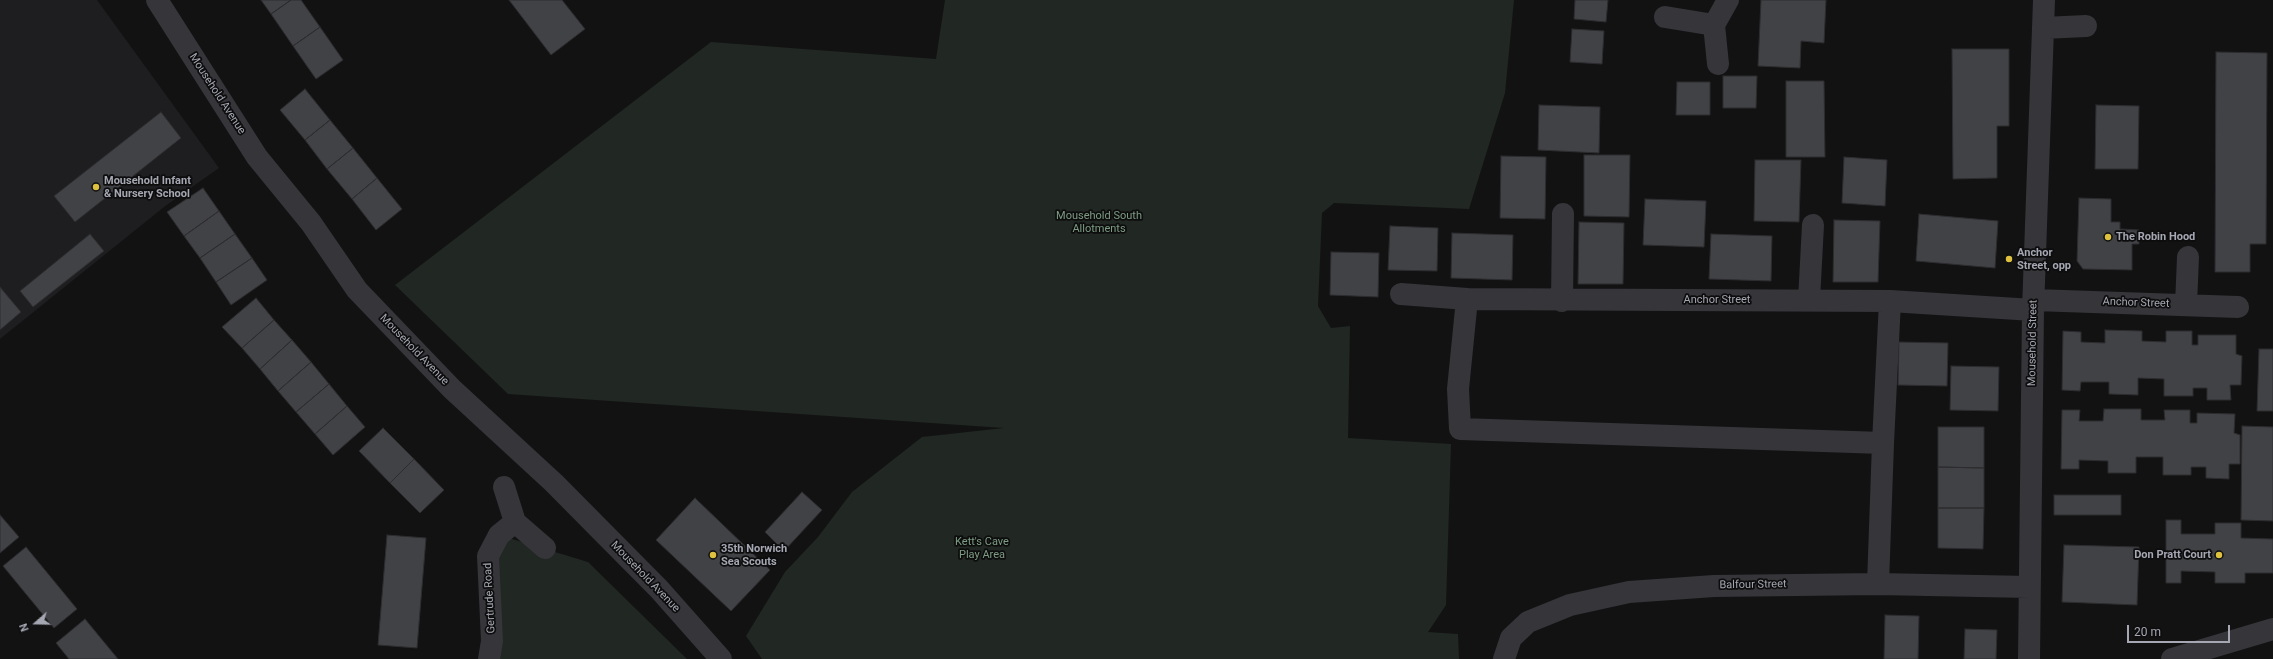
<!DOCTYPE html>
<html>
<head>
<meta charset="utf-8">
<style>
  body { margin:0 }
  #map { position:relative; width:2273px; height:659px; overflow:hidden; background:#121213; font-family:Roboto,sans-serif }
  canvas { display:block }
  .north { position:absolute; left:16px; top:603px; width:40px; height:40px; -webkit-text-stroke:3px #0d0d0e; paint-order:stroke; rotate:250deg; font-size:11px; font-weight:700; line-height:16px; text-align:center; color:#a5a7b2 }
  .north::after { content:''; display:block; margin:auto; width:14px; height:18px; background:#a5a7b2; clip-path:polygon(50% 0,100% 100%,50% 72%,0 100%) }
  .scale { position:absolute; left:2127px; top:625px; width:103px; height:18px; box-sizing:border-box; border:2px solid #a5a7b2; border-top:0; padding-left:5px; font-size:12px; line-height:14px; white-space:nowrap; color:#a5a7b2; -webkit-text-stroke:3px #0d0d0e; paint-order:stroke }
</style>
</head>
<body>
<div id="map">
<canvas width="2273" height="659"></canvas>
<div class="north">N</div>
<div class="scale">20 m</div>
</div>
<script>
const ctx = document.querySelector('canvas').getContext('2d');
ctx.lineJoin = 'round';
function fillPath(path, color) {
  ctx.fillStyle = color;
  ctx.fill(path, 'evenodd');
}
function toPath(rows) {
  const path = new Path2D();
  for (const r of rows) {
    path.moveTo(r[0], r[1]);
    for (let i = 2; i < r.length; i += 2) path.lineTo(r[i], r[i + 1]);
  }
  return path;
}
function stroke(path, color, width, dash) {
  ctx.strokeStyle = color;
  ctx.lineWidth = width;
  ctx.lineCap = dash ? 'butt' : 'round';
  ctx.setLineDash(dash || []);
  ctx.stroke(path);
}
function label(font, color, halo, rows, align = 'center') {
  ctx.font = font + ' Roboto,sans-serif';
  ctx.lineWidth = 3.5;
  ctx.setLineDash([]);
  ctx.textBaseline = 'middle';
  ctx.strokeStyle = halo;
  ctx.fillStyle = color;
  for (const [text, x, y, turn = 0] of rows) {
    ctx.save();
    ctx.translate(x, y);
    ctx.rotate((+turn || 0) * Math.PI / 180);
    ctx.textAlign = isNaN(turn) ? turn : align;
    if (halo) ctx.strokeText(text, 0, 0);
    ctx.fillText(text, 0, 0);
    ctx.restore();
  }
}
const built = toPath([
  [0,0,97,0,219,168,164,207,0,339]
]);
const green = toPath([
  [945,0,1514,0,1505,93,1469,209,1334,203,1322,213,1318,306,1331,328,1350,326,1348,438,1451,444,1446,605,1428,632,1458,634,1459,659,762,659,746,636,785,572,818,537,852,492,922,437,1004,428,508,394,395,285,711,42,936,59],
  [499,535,588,562,687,659,489,659]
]);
const building = toPath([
  [261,0,291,0,271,14,261,0],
  [291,0,301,0,320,27,293,46,271,14,291,0],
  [509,0,562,0,585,29,551,55,509,0],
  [1575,0,1608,0,1606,22,1574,19,1575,0],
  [1761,0,1826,0,1824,43,1801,41,1800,68,1758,66,1761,0],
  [320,27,343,60,316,79,293,46,320,27],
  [1572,29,1604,31,1602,64,1570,62,1572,29],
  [1952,49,2009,49,2009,126,1997,126,1997,178,1953,179,1952,49],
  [2216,52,2267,53,2266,244,2250,244,2250,272,2215,272,2216,52],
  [1723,76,1757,76,1756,108,1723,108,1723,76],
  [1786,81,1824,81,1825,157,1786,157,1786,81],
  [1677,82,1710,82,1710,115,1676,115,1677,82],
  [305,89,330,120,305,140,280,110,305,89],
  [1539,105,1600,107,1599,153,1538,150,1539,105],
  [2096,105,2139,106,2138,169,2095,169,2096,105],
  [161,112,181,138,75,222,54,196,161,112],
  [330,120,353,148,327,169,305,140,330,120],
  [353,148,377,178,352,199,327,169,353,148],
  [1584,155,1630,155,1629,217,1584,216,1584,155],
  [1501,156,1546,157,1545,219,1500,218,1501,156],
  [1844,157,1887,160,1885,206,1842,203,1844,157],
  [1755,160,1801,160,1799,222,1754,221,1755,160],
  [377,178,402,209,376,230,352,199,377,178],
  [203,188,219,211,184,236,167,212,203,188],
  [2079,198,2111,199,2111,222,2120,222,2120,229,2139,230,2139,244,2132,244,2132,270,2083,269,2077,261,2079,198],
  [1645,199,1706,201,1704,247,1643,245,1645,199],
  [219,211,235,234,200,258,184,236,219,211],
  [1919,214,1998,221,1995,268,1916,261,1919,214],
  [1834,220,1880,221,1878,282,1833,282,1834,220],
  [1579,222,1624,223,1623,284,1578,284,1579,222],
  [1390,226,1438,228,1437,271,1388,270,1390,226],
  [1452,233,1513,235,1512,280,1451,278,1452,233],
  [90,234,104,251,33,307,20,291,90,234],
  [235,234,252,258,216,282,200,258,235,234],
  [1711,234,1772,236,1771,281,1709,279,1711,234],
  [1331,252,1379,253,1378,297,1330,295,1331,252],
  [252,258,267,280,231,305,216,282,252,258],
  [0,287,21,312,0,330,0,287],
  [256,298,274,320,242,348,222,327,256,298],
  [274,320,292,340,260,369,242,348,274,320],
  [2105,330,2142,331,2142,341,2166,342,2166,331,2192,331,2192,345,2198,345,2198,335,2236,335,2236,354,2242,356,2241,385,2230,385,2231,400,2207,400,2207,388,2193,388,2193,396,2164,396,2164,379,2138,378,2138,395,2109,394,2109,382,2081,382,2080,391,2062,390,2063,331,2081,332,2081,342,2105,343,2105,330],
  [292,340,311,362,278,391,260,369,292,340],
  [1899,342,1948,343,1947,386,1898,385,1899,342],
  [2259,349,2273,349,2273,411,2257,411,2259,349],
  [311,362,329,384,296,412,278,391,311,362],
  [1951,366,1999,367,1998,411,1950,410,1951,366],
  [329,384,347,406,315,434,296,412,329,384],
  [347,406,365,427,333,455,315,434,347,406],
  [2104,409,2141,409,2141,420,2165,420,2164,410,2190,410,2190,423,2197,423,2197,413,2235,414,2234,433,2240,435,2240,464,2229,464,2229,479,2206,478,2206,467,2191,467,2191,475,2163,475,2163,457,2136,457,2136,473,2108,473,2108,461,2079,460,2079,469,2061,469,2062,410,2080,410,2079,421,2103,421,2104,409],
  [2242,426,2273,427,2273,521,2241,520,2242,426],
  [1938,427,1984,427,1984,468,1938,467,1938,427],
  [383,428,414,459,390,483,359,451,383,428],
  [414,459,444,490,420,513,390,483,414,459],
  [1938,467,1984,468,1984,508,1938,508,1938,467],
  [802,492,822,510,784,551,765,532,802,492],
  [2054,495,2121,495,2121,515,2054,515,2054,495],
  [695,498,770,570,731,611,656,540,695,498],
  [1938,508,1984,508,1983,549,1938,548,1938,508],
  [0,515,19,537,0,553,0,515],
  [2166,520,2181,520,2181,534,2215,534,2215,523,2241,523,2241,538,2273,539,2273,573,2245,573,2245,583,2215,583,2215,572,2181,571,2181,583,2166,583,2166,520],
  [387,535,426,538,417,648,378,645,387,535],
  [2064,545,2139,547,2137,605,2062,602,2064,545],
  [26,547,77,609,54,628,3,566,26,547],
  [1885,615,1919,616,1918,659,1884,659,1885,615],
  [85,619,118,659,69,659,56,643,85,619],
  [1965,629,1997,630,1996,659,1964,659,1965,629]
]);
const minor = toPath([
  [157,0,257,157,311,223,357,290,452,389,554,483,659,589,721,659],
  [1665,17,1714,25,1728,0],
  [1714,25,1718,64],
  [2043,28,2086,26],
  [1401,294,1467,299,1890,301,2033,310],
  [1467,299,1458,389,1460,429,1883,443,1890,301],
  [1809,300,1813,225],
  [2034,300,2238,307],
  [1562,301,1563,214],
  [2186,305,2188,257],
  [504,487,515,522],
  [1878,584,1883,443],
  [489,659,492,641,488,556,499,535,515,522,545,548],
  [1504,659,1511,638,1528,622,1570,605,1629,592,1714,586,1878,584,2029,587],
  [2029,659,2033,310,2044,0],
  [2172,659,2273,629]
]);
const markers = [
  [96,187,4,"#dec13f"],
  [2108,237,4,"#dec13f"],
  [2009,259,4,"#dec13f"],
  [713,555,4,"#dec13f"],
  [2219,555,4,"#dec13f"]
];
const streetNames = [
  ["Mousehold Avenue",217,94,57],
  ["Anchor Street",1717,300],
  ["Anchor Street",2136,303,2],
  ["Mousehold Street",2033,343,-89],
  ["Mousehold Avenue",414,350,46],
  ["Mousehold Avenue",645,577,46],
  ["Balfour Street",1753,585,-1],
  ["Gertrude Road",490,598,-93]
];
const poiNames = [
  ["Mousehold Infant",104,181],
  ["& Nursery School",104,194],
  ["The Robin Hood",2116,237],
  ["Anchor",2017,253],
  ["Street, opp",2017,266],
  ["35th Norwich",721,549],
  ["Sea Scouts",721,562],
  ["Don Pratt Court",2211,555,"right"]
];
const parkNames = [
  ["Mousehold South",1099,216],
  ["Allotments",1099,229],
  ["Kett's Cave",982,542],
  ["Play Area",982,555]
];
fillPath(built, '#1e1e20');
fillPath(green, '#212722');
fillPath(building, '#414246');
stroke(building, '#2d2c2f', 1);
stroke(minor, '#35353a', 22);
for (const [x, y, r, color] of markers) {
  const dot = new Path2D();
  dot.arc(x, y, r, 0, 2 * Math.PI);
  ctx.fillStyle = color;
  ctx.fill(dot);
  stroke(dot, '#0d0d0e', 1.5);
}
label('11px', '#a5a7b2', '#0d0d0e', streetNames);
label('bold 11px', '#a5a7b2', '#0d0d0e', poiNames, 'left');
label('11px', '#7e9c84', '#0d0d0e', parkNames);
</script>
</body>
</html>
